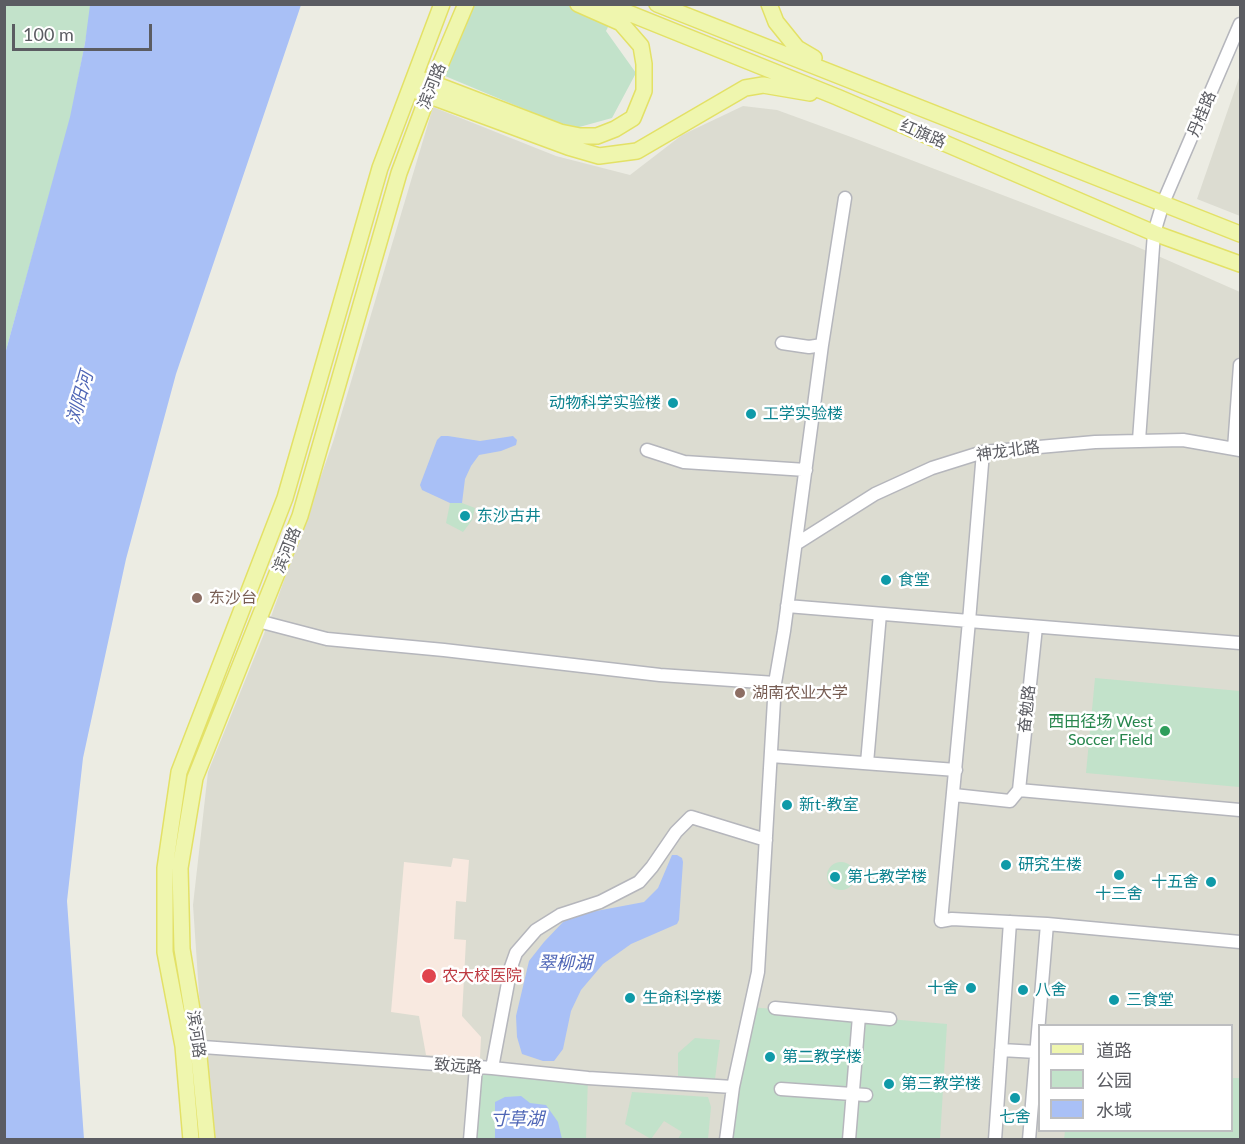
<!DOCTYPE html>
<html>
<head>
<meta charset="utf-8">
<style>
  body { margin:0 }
  #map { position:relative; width:1245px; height:1144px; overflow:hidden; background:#ecece3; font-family:Lato,"Noto Sans SC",sans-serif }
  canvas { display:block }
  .frame { position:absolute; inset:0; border:6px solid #5b5c62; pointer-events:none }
  .legend { position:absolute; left:1038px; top:1024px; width:195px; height:108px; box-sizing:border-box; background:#fff; border:2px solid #bdbec0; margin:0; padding:8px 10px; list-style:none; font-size:18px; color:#5b5c62 }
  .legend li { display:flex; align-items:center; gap:12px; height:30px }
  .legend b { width:30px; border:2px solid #bdbec0 }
  .scale { position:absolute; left:12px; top:24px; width:140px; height:27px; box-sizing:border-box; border:3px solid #5b5c62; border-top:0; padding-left:8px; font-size:18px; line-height:21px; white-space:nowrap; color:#5b5c62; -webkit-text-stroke:4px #fff; paint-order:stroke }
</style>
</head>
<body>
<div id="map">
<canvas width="1245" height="1144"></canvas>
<div class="frame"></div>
<ul class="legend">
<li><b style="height:8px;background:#eff6ae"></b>道路</li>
<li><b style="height:16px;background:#c2e2ca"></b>公园</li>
<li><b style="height:16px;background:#a9c0f6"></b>水域</li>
</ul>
<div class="scale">100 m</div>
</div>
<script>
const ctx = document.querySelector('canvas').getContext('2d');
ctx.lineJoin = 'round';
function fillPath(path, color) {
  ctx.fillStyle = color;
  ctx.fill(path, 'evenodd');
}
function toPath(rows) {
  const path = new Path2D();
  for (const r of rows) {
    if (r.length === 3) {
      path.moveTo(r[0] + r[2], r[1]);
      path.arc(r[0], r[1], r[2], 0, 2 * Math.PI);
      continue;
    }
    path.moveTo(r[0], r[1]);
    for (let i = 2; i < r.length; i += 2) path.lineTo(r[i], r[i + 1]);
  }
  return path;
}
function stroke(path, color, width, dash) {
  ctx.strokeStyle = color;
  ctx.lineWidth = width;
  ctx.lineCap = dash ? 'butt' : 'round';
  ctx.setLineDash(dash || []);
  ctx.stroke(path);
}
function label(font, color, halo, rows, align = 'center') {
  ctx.font = font + ' Lato,"Noto Sans SC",sans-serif';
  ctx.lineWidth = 5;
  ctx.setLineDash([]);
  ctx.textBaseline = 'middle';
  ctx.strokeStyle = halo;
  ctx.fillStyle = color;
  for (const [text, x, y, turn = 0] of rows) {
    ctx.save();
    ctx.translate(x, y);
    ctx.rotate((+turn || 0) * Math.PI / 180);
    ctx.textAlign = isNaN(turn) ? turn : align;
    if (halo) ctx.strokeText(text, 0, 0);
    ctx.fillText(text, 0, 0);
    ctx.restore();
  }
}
const education = toPath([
  [1240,75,1240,216,1197,199],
  [743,106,777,110,851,137,1133,245,1240,292,1240,1139,214,1139,200,1008,193,905,208,772,272,614,333,442,433,107,556,156,630,175,682,135],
  [1040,1026,1232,1026,1232,1130,1040,1130]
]);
const medical = toPath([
  [453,858,469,860,466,902,456,901,454,939,466,940,462,1016,481,1037,480,1058,426,1055,419,1016,391,1012,404,862,451,867]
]);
const green = toPath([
  [475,4,619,5,606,31,636,73,612,118,572,129,445,76],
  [5,5,90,5,91,11,71,117,5,354],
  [450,503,462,503,475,508,472,520,463,532,446,523],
  [1095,678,1240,691,1239,787,1086,773],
  [841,876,14],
  [750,1007,947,1024,940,1139,726,1140],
  [695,1038,720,1040,715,1079,678,1076,678,1053],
  [476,1067,588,1078,586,1139,470,1140],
  [1232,1078,1240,1078,1240,1139,1064,1140,1065,1131,1232,1130],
  [632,1092,708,1097,711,1107,708,1139,678,1139,682,1132,664,1121,651,1139,625,1124]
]);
const water = toPath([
  [90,5,301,5,176,374,126,559,83,758,67,901,84,1139,5,1139,5,354,70,117,85,43],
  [441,436,448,436,480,441,513,436,517,440,516,445,501,451,479,455,471,466,465,479,462,503,450,503,422,490,420,485,437,440],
  [672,855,677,855,682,858,683,862,679,920,677,924,631,944,603,964,581,990,571,1011,563,1049,554,1061,543,1061,522,1054,517,1037,516,1016,529,961,544,942,563,922,580,914,644,902,658,888],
  [521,1096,530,1103,546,1105,558,1122,562,1139,495,1139,495,1102,505,1097]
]);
const minor = toPath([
  [782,343,809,347,822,345],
  [1139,440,1154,233,1163,203,1240,24],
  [1234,449,1240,365],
  [647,450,684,462,806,470],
  [983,452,969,621,1240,643],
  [796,544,875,494,932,468,983,452,1095,442,1183,440,1240,450],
  [787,606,969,621,941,921,952,919,1047,924,1240,942],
  [258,621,327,639,444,650,660,675,775,683],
  [771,756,956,770],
  [867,763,880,614],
  [1019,790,1036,627],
  [954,795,1010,801,1019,790,1240,810],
  [775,1008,890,1019],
  [189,1046,492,1068,588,1078,733,1087],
  [1001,1050,1037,1052],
  [492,1068,511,967,516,953,536,930,560,915,600,902,639,882,652,867,676,832,691,817,766,840],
  [781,1089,866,1095],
  [470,1140,476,1067],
  [726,1140,733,1087,758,972,775,683,784,631,822,345,845,198],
  [849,1140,859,1016],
  [995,1140,1010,922],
  [1029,1140,1047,924]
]);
const major = toPath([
  [606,4,837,97,1154,233,1240,264],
  [657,4,1240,234],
  [769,4,776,22,797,48,814,58],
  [424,80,560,132,580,136,597,136,615,129,633,118,644,91,644,64,641,46,621,23,578,4],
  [419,92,568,147,599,156,637,151,745,88,763,85,810,93],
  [191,1140,183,1046,165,952,165,868,179,772,285,498,380,168,442,4],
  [207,1140,198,1046,182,949,180,868,195,778,300,516,399,173,433,82,466,4]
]);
const markers = [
  [673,403,6,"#0f9aa8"],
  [751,414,6,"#0f9aa8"],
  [465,516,6,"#0f9aa8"],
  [886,580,6,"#0f9aa8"],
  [197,598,6,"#8d6e63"],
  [740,693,6,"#8d6e63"],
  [1165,731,6,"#2e9e5b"],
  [787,805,6,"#0f9aa8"],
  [1006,865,6,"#0f9aa8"],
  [1119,875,6,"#0f9aa8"],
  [835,877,6,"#0f9aa8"],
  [1211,882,6,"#0f9aa8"],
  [429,976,8,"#e0444e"],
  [971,988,6,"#0f9aa8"],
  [1023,990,6,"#0f9aa8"],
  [630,998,6,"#0f9aa8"],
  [1114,1000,6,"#0f9aa8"],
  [770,1057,6,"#0f9aa8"],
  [889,1084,6,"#0f9aa8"],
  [1015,1098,6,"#0f9aa8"]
];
const streetNames = [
  ["滨河路",432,86,-68],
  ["丹桂路",1202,114,-67],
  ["红旗路",923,134,23],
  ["神龙北路",1008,451,-8],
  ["滨河路",287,550,-68],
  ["奋勉路",1027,709,-84],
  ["滨河路",196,1034,82],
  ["致远路",458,1066,4]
];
const cultureNames = [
  ["动物科学实验楼",661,403,"right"],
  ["工学实验楼",763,414],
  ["东沙古井",477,516],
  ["食堂",898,580],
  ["新t-教室",799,805],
  ["研究生楼",1018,865],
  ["第七教学楼",847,877],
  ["十五舍",1199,882,"right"],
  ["十三舍",1119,894,"center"],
  ["十舍",959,988,"right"],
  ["八舍",1035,990],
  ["生命科学楼",642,998],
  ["三食堂",1126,1000],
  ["第二教学楼",782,1057],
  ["第三教学楼",901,1084],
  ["七舍",1015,1117,"center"]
];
const educationNames = [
  ["东沙台",209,598],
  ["湖南农业大学",752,693]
];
const leisureNames = [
  ["西田径场 West",1153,722],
  ["Soccer Field",1153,740]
];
const healthNames = [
  ["农大校医院",442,976]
];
const waterNames = [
  ["浏阳河",80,398,-74],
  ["翠柳湖",565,963],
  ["寸草湖",517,1119]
];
fillPath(education, '#dcdcd1');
fillPath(medical, '#f8e9e0');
fillPath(green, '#c2e2ca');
fillPath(water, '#a9c0f6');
stroke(minor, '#b5b6bc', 15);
stroke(major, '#e3e166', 18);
stroke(minor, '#fff', 12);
stroke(major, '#eff6ae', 15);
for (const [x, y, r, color] of markers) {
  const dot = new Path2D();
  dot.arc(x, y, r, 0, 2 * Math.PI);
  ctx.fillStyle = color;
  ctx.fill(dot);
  stroke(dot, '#fff', 2);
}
label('16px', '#5b5c62', '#fff', streetNames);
label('16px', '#0d838f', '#fff', cultureNames, 'left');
label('16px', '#785e54', '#fff', educationNames, 'left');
label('16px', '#27864d', '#fff', leisureNames, 'right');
label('16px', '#be3a42', '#fff', healthNames, 'left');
label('italic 18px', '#4f66b6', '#fff', waterNames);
</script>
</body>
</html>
